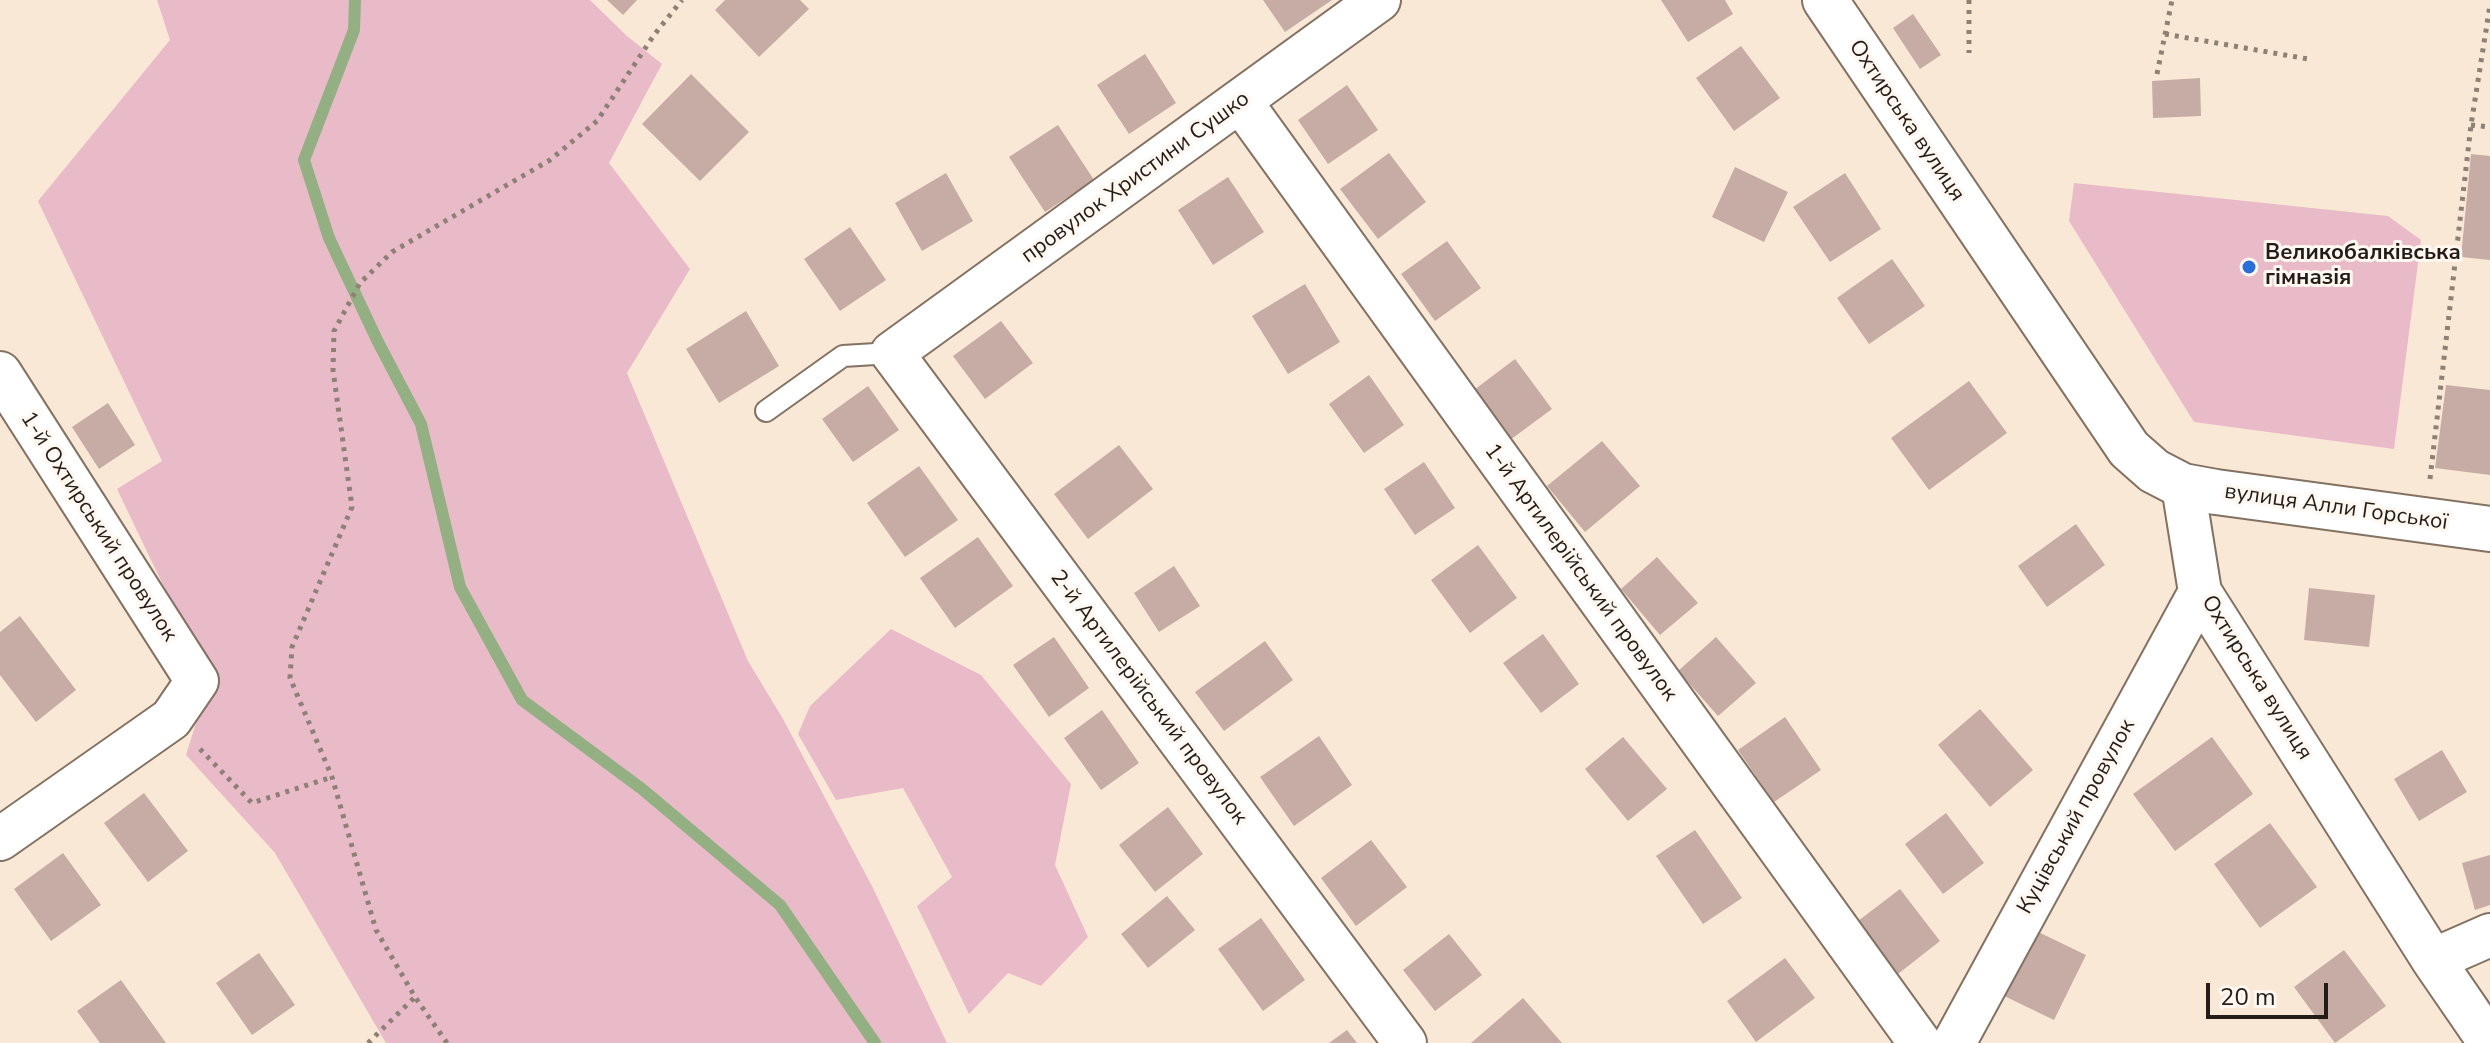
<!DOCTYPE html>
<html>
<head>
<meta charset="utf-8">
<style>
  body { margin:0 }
  #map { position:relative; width:2490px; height:1043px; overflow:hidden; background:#fae8d6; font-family:"Nunito Sans",sans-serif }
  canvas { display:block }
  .scale { position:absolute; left:2206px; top:983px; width:122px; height:36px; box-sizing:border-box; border:4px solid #241d17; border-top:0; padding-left:10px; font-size:24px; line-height:28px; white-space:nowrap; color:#241d17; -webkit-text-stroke:6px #fff7f0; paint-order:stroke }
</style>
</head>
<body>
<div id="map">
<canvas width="2490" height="1043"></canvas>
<div class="scale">20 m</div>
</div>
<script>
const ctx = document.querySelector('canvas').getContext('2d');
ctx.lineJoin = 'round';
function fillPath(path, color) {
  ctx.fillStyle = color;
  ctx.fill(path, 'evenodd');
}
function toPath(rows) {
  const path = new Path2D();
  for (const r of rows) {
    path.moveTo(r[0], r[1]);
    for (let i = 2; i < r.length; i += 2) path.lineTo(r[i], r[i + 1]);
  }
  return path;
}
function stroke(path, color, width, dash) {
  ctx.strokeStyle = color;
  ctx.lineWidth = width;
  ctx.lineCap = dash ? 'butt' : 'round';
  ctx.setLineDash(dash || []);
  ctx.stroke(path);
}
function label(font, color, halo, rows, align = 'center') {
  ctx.font = font + ' "Nunito Sans",sans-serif';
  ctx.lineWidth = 6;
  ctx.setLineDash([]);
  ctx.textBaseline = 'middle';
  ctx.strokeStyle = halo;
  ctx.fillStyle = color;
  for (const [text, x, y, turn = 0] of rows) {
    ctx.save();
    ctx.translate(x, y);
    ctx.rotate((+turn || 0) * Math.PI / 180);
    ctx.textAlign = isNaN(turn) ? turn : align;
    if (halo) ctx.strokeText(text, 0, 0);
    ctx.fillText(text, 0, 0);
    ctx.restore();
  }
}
const green = toPath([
  [157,0,590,0,627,36,662,64,609,163,690,269,627,373,748,661,783,719,872,886,947,1043,386,1043,275,853,186,755,209,681,117,489,162,461,38,201,170,40],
  [2074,183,2388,216,2421,240,2394,449,2194,422,2069,221],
  [891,629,981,675,1071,784,1055,865,1088,937,1041,986,1008,973,969,1014,917,906,952,877,903,788,836,800,798,734,810,706]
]);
const stream = toPath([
  [355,0,354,30,304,160,329,238,378,342,421,424,460,587,522,700,642,789,780,905,875,1043]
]);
const building = toPath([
  [607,0,637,0,623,15],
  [725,0,800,0,809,9,759,57,715,10],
  [1263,0,1332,0,1285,32],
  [1661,0,1725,0,1733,14,1688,42],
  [1913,14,1941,55,1920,69,1893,28],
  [1741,46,1780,98,1734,131,1696,78],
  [1145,54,1176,103,1129,134,1097,85],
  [691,74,749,132,700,181,642,124],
  [2200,78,2201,116,2153,118,2152,81],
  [1347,85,1378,130,1328,164,1298,120],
  [1058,125,1094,180,1045,212,1009,157],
  [1389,153,1426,202,1378,239,1340,189],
  [2471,154,2490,156,2490,260,2461,257],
  [1735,167,1788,192,1764,242,1712,217],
  [946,173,973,221,922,251,895,203],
  [1845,173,1881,229,1830,262,1793,207],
  [1228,177,1264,232,1213,265,1178,210],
  [850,227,886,280,840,311,804,259],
  [1447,241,1481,288,1435,321,1401,274],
  [1892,259,1925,306,1869,344,1837,298],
  [1305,284,1340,342,1288,374,1252,316],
  [746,311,779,366,719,403,686,349],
  [1001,321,1033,363,985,399,953,356],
  [1515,359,1552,409,1510,440,1474,390],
  [1369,375,1404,425,1364,453,1329,404],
  [1969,381,2007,433,1929,490,1891,438],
  [2446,385,2490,390,2490,475,2435,468],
  [868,386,899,430,853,462,822,419],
  [108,403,135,445,99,469,72,427],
  [1602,441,1640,486,1585,532,1547,486],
  [1119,445,1153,489,1088,539,1054,494],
  [1424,462,1455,508,1415,535,1384,489],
  [919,466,958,520,905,557,867,503],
  [2076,524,2105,565,2047,607,2018,566],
  [978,537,1013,586,955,628,920,578],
  [1478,545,1517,598,1470,633,1431,580],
  [1657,557,1698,603,1660,635,1621,589],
  [1174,566,1200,606,1159,632,1134,593],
  [2309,588,2375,595,2369,647,2304,640],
  [20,616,76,690,36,722,0,675,0,632],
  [1543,634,1579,684,1541,713,1503,663],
  [1054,637,1089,688,1049,717,1013,665],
  [1716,637,1756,683,1718,716,1678,671],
  [1265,641,1293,680,1224,731,1195,692],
  [1980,709,2033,770,1990,807,1938,745],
  [1102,710,1139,763,1101,790,1064,738],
  [1785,717,1821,770,1774,802,1738,750],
  [1319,736,1352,785,1294,826,1260,777],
  [1623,737,1667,789,1628,821,1585,769],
  [2212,737,2253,794,2175,851,2133,794],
  [2442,750,2467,792,2419,821,2394,779],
  [144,793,188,851,148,882,104,823],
  [1168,807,1203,854,1155,892,1119,845],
  [1946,813,1984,863,1943,894,1905,844],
  [2270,823,2317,887,2260,928,2214,864],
  [1695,830,1742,898,1703,924,1656,856],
  [1371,840,1407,887,1356,926,1321,878],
  [63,853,101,905,51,941,14,889],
  [2490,855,2490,905,2475,910,2462,863],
  [1900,889,1940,941,1898,974,1858,921],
  [1167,896,1195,930,1148,968,1121,934],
  [1261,918,1305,980,1263,1011,1218,949],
  [2030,928,2086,955,2054,1020,1998,993],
  [1449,934,1482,975,1435,1011,1403,970],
  [2344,950,2386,1006,2335,1043,2294,987],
  [259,953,295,1005,252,1035,216,983],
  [1785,958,1815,998,1756,1042,1727,1001],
  [121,980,166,1043,100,1043,77,1011],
  [1523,998,1562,1043,1471,1043],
  [1347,1030,1357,1043,1329,1043]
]);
const path = toPath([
  [1969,0,1969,53],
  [2165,34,2308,59],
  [2157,74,2172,0],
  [2471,125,2490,127],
  [2430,479,2471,125,2490,5],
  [200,749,252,803,332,777],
  [368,1043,415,997],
  [447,1043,415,997,376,930,332,777,290,678,292,647,352,507,333,370,334,331,360,283,392,252,550,160,597,121,654,35,682,0]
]);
const service = toPath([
  [766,411,843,356,892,353]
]);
const minor = toPath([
  [1379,0,892,353,1405,1043],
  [1241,102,1920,1043],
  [0,373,197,681,171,719,0,839],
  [2183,486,2200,592,2433,960,2490,1043],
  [2433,960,2490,935],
  [1954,1043,2200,592]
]);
const tertiary = toPath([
  [1825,0,2129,449,2154,471,2183,486,2216,492,2490,529]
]);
const markers = [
  [2249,267,8,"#286fdb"]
];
const streetNames = [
  ["Охтирська вулиця",1906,121,56],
  ["провулок Христини Сушко",1136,178,-36],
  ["вулиця Алли Горської",2336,508,8],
  ["1-й Охтирський провулок",98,527,57],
  ["1-й Артилерійський провулок",1580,573,54],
  ["Охтирська вулиця",2256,678,58],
  ["2-й Артилерійський провулок",1148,698,53],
  ["Куцівський провулок",2077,817,-61]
];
const poiNames = [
  ["Великобалківська",2265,254],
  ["гімназія",2265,279]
];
fillPath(green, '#e9bbc8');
stroke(stream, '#92b082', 12);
fillPath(building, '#c6aca5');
stroke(service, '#837262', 24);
stroke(minor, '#837262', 46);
stroke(tertiary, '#837262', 48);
stroke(path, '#8d8175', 5, [4, 6]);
stroke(service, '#fff', 20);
stroke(minor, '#fff', 42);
stroke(tertiary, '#fff', 44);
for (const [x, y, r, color] of markers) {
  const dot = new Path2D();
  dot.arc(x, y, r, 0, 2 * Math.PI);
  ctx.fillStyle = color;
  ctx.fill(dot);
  stroke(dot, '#fff7f0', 3);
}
label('22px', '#241d17', '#fff7f0', streetNames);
label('bold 22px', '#241d17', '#fff7f0', poiNames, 'left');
</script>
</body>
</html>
